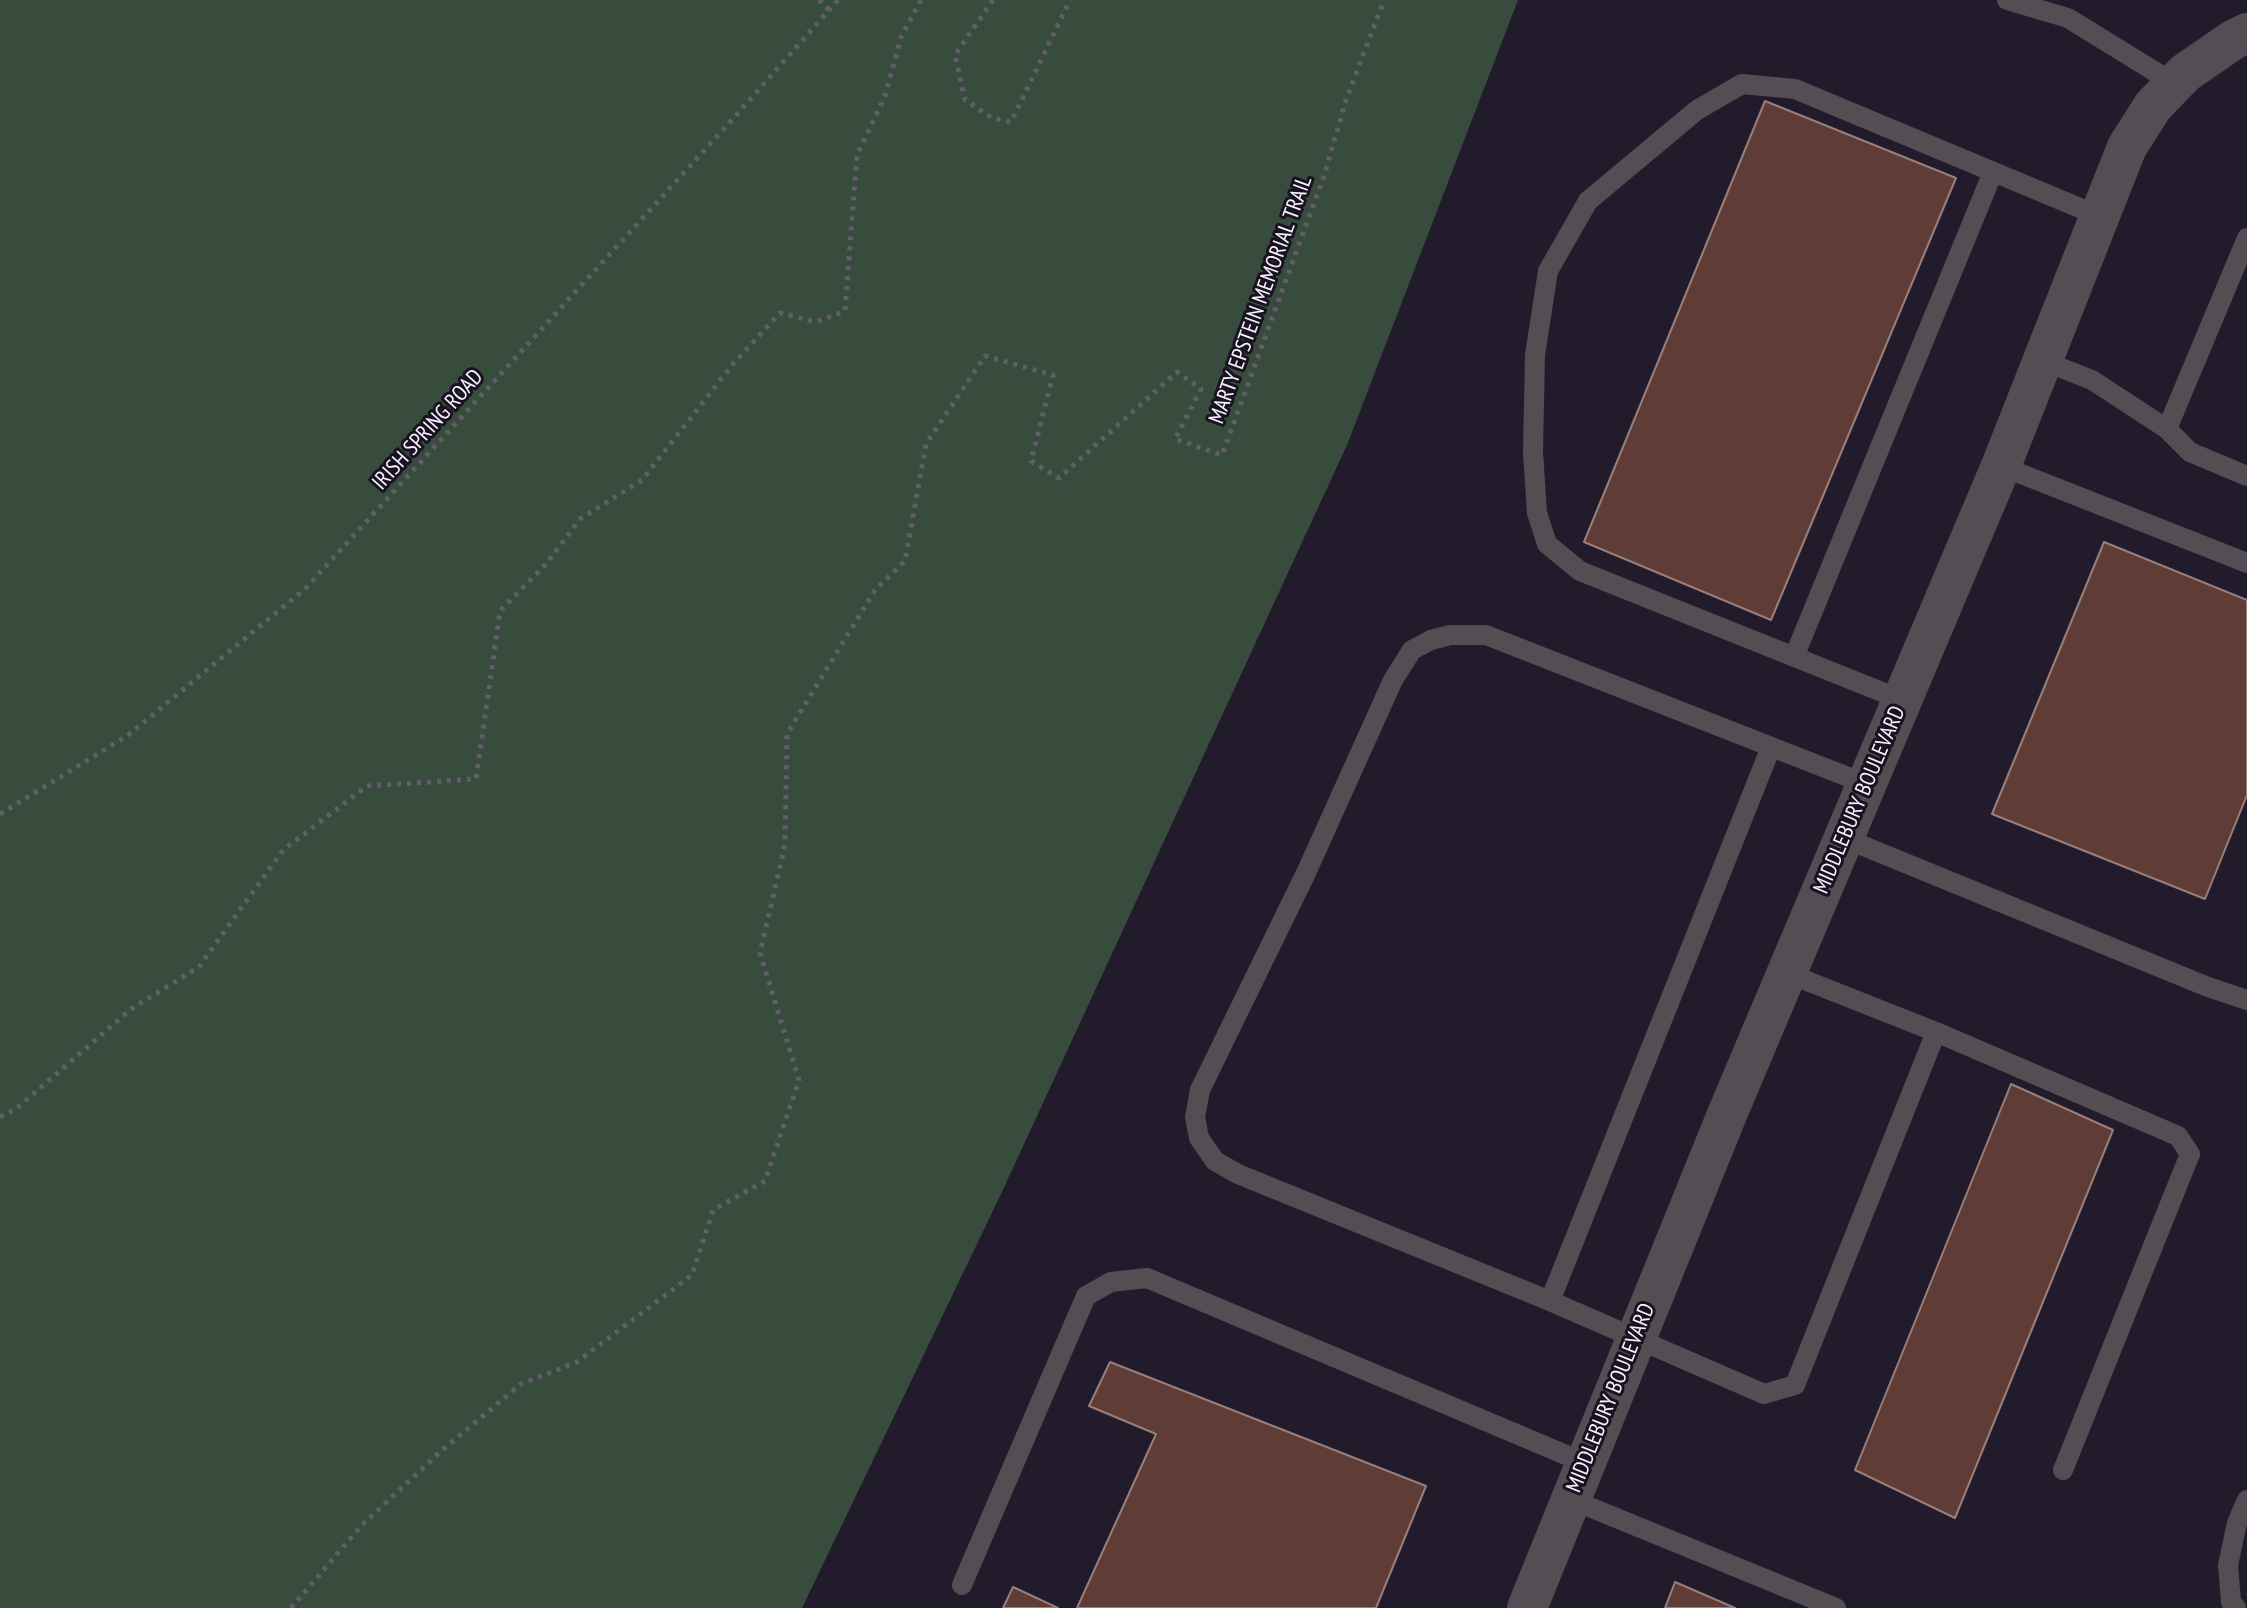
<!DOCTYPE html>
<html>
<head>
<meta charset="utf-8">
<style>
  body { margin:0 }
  canvas { display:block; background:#221b2b }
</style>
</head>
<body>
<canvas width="2247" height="1608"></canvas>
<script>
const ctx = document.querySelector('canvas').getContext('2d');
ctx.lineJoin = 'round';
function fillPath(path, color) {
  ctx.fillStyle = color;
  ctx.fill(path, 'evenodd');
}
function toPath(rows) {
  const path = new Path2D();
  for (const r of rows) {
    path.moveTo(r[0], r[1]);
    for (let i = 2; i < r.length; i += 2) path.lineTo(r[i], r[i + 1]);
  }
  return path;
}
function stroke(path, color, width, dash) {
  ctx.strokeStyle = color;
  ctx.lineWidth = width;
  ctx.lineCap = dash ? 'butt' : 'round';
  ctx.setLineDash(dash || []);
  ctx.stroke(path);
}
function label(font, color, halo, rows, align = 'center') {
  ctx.font = font + ' "PT Sans Narrow",sans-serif';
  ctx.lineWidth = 6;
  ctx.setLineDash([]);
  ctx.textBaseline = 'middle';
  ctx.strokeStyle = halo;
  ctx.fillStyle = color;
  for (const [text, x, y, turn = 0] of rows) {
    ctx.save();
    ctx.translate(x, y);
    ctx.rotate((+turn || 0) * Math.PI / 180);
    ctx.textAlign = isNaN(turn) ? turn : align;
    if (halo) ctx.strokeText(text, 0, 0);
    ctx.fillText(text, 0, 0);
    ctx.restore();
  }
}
const green = toPath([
  [0,0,1518,0,1347,445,1000,1196,802,1608,0,1608]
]);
const building = toPath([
  [1765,101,1956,178,1771,620,1584,542,1765,101],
  [2104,542,2247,600,2247,795,2205,899,1992,814,2104,542],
  [2011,1084,2113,1130,1955,1518,1855,1470,2011,1084],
  [1110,1362,1426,1486,1376,1608,1077,1608,1156,1434,1089,1406,1110,1362],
  [1675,1582,1735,1608,1665,1608,1675,1582],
  [1013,1587,1058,1608,1003,1608,1013,1587]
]);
const path = toPath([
  [819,0,829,10],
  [993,0,955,55,965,100,992,118,1011,122,1070,0],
  [0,814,127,736,306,588,740,111,838,0],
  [0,1117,16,1109,131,1009,199,967,283,850,367,786,476,779,500,611,546,564,580,519,642,480,733,364,780,313,816,322,845,311,857,155,885,96,901,37,921,0],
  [291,1608,362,1525,440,1452,521,1384,577,1362,692,1275,713,1210,765,1181,799,1080,760,953,785,845,787,734,875,590,905,561,926,444,985,356,1053,375,1031,461,1059,478,1177,372,1201,389,1175,439,1222,455,1324,176,1346,100,1384,0]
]);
const lane = toPath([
  [2007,0,2068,18,2175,84],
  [2041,360,2092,380,2167,429,2190,452,2247,476],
  [2167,429,2247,238],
  [2001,466,2247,563],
  [1794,657,1993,172],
  [1902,700,1580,571,1547,544,1537,513,1533,452,1535,355,1548,271,1588,201,1697,110,1742,84,1795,89,2099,216],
  [1866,784,1486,635,1450,635,1431,640,1412,650,1393,680,1306,873,1200,1090,1195,1117,1199,1138,1215,1161,1238,1174,1550,1301,1764,1394,1795,1385,1936,1032],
  [1844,838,2208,987,2247,1000],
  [1787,973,1936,1032,2178,1136,2190,1154,2063,1470],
  [1550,1301,1771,747],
  [1570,1499,1836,1608],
  [962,1585,1086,1296,1111,1282,1147,1278,1585,1463],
  [2236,1608,2231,1602,2228,1565,2237,1523,2247,1500]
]);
const street = toPath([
  [1527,1608,1728,1112,2001,466,2127,147,2153,106,2185,73,2233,40,2247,33]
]);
const streetNames = [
  ["MARTY EPSTEIN MEMORIAL TRAIL",1261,300,-70],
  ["IRISH SPRING ROAD",428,430,-48],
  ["MIDDLEBURY BOULEVARD",1860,800,-67],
  ["MIDDLEBURY BOULEVARD",1611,1398,-68]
];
fillPath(green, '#384c3e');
fillPath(building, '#603c37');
stroke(building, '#987f7c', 2);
stroke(path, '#635d6b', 5, [4, 6]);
stroke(lane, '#544d53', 20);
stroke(street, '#544d53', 40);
label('22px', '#f7f3fe', '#191221', streetNames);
</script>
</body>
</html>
